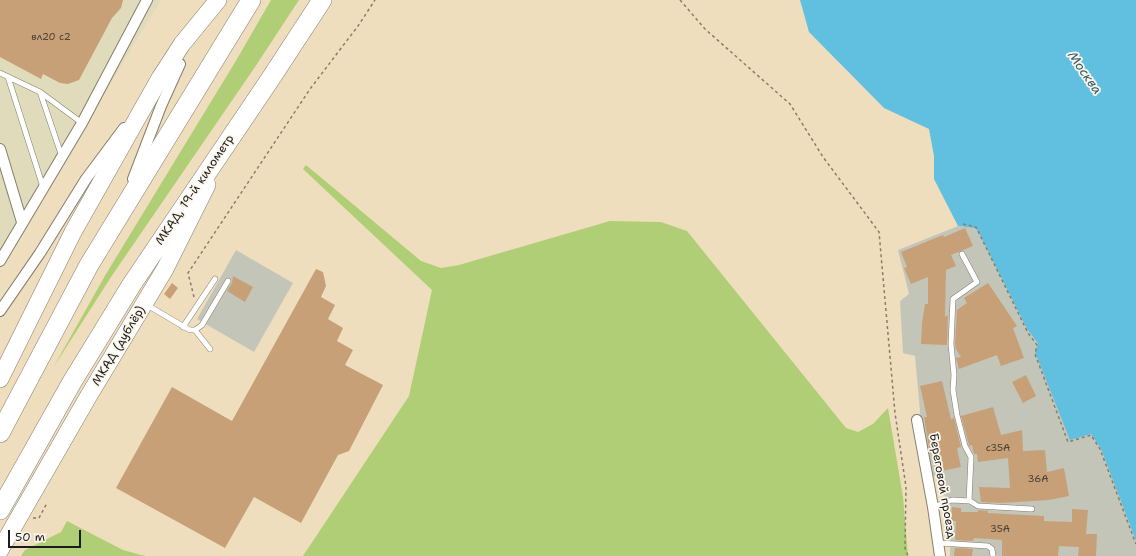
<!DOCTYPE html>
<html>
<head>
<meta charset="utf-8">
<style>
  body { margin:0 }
  #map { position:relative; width:1136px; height:556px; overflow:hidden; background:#efdebd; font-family:"Shantell Sans",sans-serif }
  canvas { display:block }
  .scale { position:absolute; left:8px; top:530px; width:73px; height:18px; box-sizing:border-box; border:2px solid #1c1c1c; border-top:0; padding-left:5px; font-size:12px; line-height:14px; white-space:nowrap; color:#1c1c1c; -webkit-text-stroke:3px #fbf7ec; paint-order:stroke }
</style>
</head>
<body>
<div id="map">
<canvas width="1136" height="556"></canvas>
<div class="scale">50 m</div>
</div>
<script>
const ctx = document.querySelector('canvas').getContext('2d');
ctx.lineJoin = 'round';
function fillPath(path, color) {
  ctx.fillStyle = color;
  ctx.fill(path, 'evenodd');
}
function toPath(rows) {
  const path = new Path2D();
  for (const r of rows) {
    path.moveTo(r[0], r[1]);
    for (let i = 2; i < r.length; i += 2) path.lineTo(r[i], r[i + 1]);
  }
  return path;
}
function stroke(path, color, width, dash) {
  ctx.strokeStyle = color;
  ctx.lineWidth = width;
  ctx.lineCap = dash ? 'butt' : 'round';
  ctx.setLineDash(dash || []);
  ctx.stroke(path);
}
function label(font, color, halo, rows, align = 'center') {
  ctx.font = font + ' "Shantell Sans",sans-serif';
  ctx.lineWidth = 3.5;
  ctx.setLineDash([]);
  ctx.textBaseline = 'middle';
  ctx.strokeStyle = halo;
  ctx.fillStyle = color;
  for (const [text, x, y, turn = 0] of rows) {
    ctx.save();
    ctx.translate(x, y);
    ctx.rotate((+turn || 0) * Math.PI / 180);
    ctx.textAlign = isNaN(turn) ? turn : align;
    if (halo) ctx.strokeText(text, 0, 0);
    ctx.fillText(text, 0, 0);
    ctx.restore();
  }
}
const built = toPath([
  [0,0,161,0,60,168,0,262]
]);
const industrial = toPath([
  [958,226,974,228,978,231,1027,329,1038,345,1070,439,1091,434,1101,449,1136,541,1136,556,950,556,951,515,938,476,931,477,923,444,915,356,903,353,900,301,909,294,898,250],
  [236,250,293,283,254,352,197,319]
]);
const green = toPath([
  [271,0,299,0,255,67,111,277,53,368,106,274,237,59],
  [306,165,421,261,441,268,459,265,610,221,661,222,687,231,846,428,858,432,873,424,888,408,903,497,908,556,303,556,409,396,432,290,303,169],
  [67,521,123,550,145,556,21,556,25,550,61,532]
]);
const water = toPath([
  [800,0,1136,0,1136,541,1101,449,1091,434,1070,440,1035,352,1038,344,1027,329,978,231,974,228,958,226,934,179,934,156,929,129,884,108,809,32]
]);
const building = toPath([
  [0,0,123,0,121,8,112,18,79,80,68,84,60,83,43,74,41,79,0,57],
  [965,228,973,246,951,255,956,266,946,270,945,317,948,315,947,345,921,344,922,323,925,304,928,304,928,277,911,284,904,268,907,267,901,252,943,235,944,237],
  [316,269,323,272,326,286,321,297,335,305,328,319,343,328,337,341,353,350,345,365,383,385,349,451,338,455,301,523,254,497,225,548,116,488,172,387,232,421],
  [233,276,253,287,245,302,227,291,232,283],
  [172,283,178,288,170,299,164,294],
  [988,283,1017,326,1013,328,1024,358,1001,366,997,355,959,369,956,358,961,357,956,349,955,344,957,310,967,303,964,298],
  [1026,375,1036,396,1023,403,1012,382],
  [942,381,951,419,954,418,961,447,957,448,961,467,937,472,933,454,930,454,924,417,927,417,920,386],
  [993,407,1001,435,1022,430,1023,451,1045,450,1047,472,1064,468,1069,496,1049,500,1001,503,981,502,979,487,1010,488,1008,458,978,462,977,454,974,454,972,445,969,446,969,445,961,416],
  [952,507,961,508,961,512,978,512,978,510,988,511,988,513,1044,516,1044,521,1072,522,1072,509,1088,510,1086,534,1097,534,1096,556,1078,556,1079,547,1059,546,1058,556,1002,556,1002,540,974,538,973,541,955,540,956,521,951,521],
  [955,548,973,549,972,556,954,556]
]);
const path = toPath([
  [680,0,705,29,790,104,823,157,879,232,895,413,906,487,905,548,908,556],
  [963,224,976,227,1028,333,1037,345,1035,354,1068,442,1091,435,1100,449,1136,544],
  [194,297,188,273,310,89,358,26,375,0],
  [33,518,39,518,47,503]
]);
const lane = toPath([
  [0,73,40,92,82,123],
  [8,77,43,187],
  [40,92,62,157],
  [962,254,977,282,953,299,951,344,954,375,953,390,957,415,965,446,971,457,969,501],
  [147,305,181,325,190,330,195,330,202,325,228,281],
  [183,327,215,279],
  [195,330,210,349],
  [933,507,952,500,970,501,978,506,1032,509],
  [939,543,988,546,992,549,993,556]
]);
const street = toPath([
  [0,149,22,222],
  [133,179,161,106,180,64],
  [0,261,82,123,147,0],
  [0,311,40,253,86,179,124,128],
  [917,420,933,507,940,556]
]);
const primary = toPath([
  [0,379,73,232,160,78,182,44,218,0],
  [0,550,88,397,165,269,207,185]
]);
const highway = toPath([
  [0,433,89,265,251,0],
  [0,510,72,382,132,284,271,78,322,0]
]);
const numberNames = [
  ["вл20 с2",51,37],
  ["с35А",998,448],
  ["36А",1038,479],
  ["35А",1000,529]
];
const streetNames = [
  ["МКАД, 19-й километр",195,190,-56],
  ["МКАД (дублёр)",119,346,-59],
  ["Береговой проезд",942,486,80]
];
const waterNames = [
  ["Москва",1084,73,55]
];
fillPath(built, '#e0dcbb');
fillPath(industrial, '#c4c5b9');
fillPath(green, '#b0ce75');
fillPath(water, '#61bfe0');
fillPath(building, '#c7a078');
stroke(lane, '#867d6c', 6);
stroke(street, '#867d6c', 12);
stroke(primary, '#867d6c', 18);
stroke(highway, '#867d6c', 20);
stroke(path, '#867d6c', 1.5, [3, 3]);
stroke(lane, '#fff', 5);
stroke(street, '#fff', 10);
stroke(primary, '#fff', 17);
stroke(highway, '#fff', 19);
label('10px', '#473d33', null, numberNames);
label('12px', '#1c1c1c', '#fbf7ec', streetNames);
label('italic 13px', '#385d6a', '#fbf7ec', waterNames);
</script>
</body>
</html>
